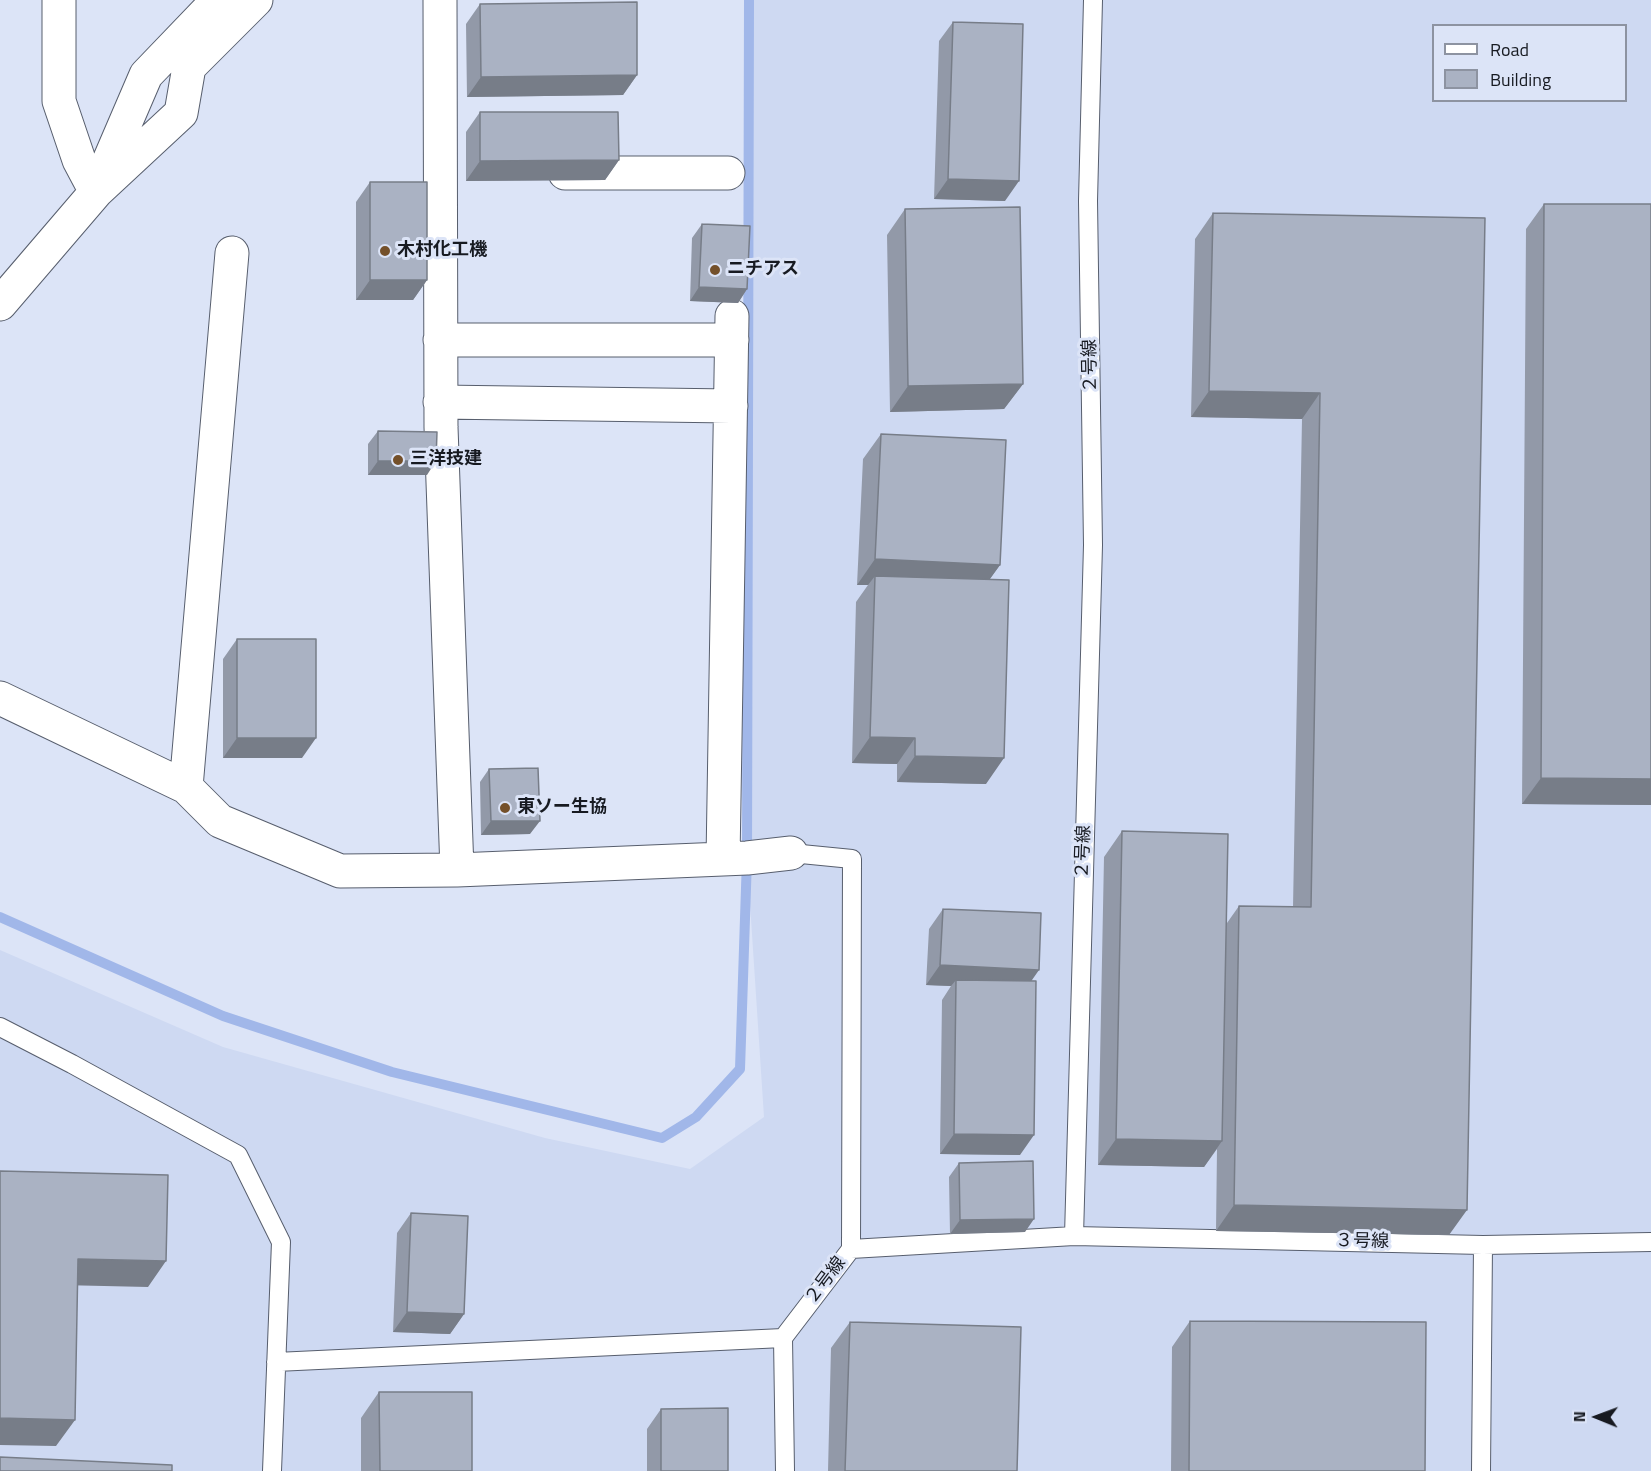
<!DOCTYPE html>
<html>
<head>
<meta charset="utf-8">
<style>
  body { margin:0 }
  #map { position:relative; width:1651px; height:1471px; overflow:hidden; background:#dce4f7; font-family:"Titillium Web",sans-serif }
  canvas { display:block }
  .legend { position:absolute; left:1432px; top:24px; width:195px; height:78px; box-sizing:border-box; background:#dce4f7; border:2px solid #8d93a1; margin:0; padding:8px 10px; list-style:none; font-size:18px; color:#171a21 }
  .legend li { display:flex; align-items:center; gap:12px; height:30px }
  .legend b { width:30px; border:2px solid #8d93a1 }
  .north { position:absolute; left:1567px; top:1387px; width:60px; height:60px; -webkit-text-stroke:4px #dce4f7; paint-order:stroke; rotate:271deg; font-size:16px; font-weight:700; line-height:24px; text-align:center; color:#171a21 }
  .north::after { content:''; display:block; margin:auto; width:21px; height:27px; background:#171a21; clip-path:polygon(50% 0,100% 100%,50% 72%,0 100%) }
</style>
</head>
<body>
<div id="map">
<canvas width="1651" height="1471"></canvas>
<ul class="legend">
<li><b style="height:8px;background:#fff"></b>Road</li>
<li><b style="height:16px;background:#aab2c3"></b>Building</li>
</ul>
<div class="north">N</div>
</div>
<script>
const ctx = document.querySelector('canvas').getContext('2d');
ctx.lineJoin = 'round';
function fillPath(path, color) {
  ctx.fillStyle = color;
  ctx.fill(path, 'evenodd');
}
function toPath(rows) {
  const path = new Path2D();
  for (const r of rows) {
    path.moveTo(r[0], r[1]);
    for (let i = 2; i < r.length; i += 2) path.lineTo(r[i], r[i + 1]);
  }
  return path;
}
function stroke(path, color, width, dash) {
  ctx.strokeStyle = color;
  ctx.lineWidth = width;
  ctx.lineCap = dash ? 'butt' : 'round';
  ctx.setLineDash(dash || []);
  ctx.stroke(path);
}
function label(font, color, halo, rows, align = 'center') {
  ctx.font = font + ' "Titillium Web","Noto Sans JP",sans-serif';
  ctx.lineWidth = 6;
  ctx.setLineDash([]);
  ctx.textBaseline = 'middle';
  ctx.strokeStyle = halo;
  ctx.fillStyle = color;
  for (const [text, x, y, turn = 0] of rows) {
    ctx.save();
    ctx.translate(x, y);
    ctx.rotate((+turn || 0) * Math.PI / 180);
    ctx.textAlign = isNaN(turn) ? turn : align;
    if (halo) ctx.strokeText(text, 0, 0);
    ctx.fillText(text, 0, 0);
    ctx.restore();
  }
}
const built = toPath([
  [749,0,1651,0,1651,1471,0,1471,0,950,223,1047,545,1138,690,1169,764,1117,747,858],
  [1434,26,1626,26,1626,100,1434,100]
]);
const stream = toPath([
  [0,917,223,1016,392,1072,662,1138,696,1117,740,1069,747,858,749,0]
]);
const lane = toPath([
  [791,853,852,859,851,1249],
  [0,1027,72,1064,238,1155,281,1242,272,1471],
  [1074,1236,1483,1245,1651,1242],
  [276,1362,783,1338],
  [785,1471,783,1338,851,1249,1074,1236,1093,545,1088,201,1093,0],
  [1481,1471,1483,1245]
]);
const street = toPath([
  [59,0,59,101,79,160,96,192],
  [440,0,441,427,457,870],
  [565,173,728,173],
  [100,182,146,75,218,0],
  [0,304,96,192,181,113,189,67,256,0],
  [440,340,732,340],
  [440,402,731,406],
  [0,698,186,787,220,821,340,871,457,870,747,858,791,853],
  [186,787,232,253],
  [723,859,732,316]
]);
const wall = toPath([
  [480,4,637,75,623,95,467,97,466,24],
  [953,22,1005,201,934,199,939,41],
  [480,112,619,160,605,180,466,181,466,132],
  [370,182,427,280,413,300,356,300,356,202],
  [1544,204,1651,204,1651,805,1522,804,1526,229],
  [905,209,1023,384,1004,409,890,412,887,235],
  [1213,213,1485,218,1449,1235,1216,1231,1217,1149,1204,1167,1098,1165,1104,857,1122,831,1227,923,1239,906,1293,907,1302,419,1191,417,1195,239],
  [702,224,747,289,738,303,690,301,692,238],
  [378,431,427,475,368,475,368,444],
  [881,434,1000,565,989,580,986,784,897,782,897,764,852,763,856,602,868,585,857,585,863,459],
  [237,639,302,758,223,758,223,659],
  [489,769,530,834,481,835,480,782],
  [943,909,1031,981,1020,1155,940,1154,942,1000,951,986,926,985,929,929],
  [959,1163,1025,1232,950,1234,949,1177],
  [411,1213,464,1314,450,1334,393,1332,397,1233],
  [1190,1321,1425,1471,1171,1471,1172,1347],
  [850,1322,1017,1471,828,1471,831,1348],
  [379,1392,472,1471,361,1471,361,1418],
  [661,1409,728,1471,647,1471,647,1429]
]);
const shadedWall = toPath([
  [637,75,623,95,467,97,481,77],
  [619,160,605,180,466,181,480,161],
  [948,179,1019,181,1005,201,934,199],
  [370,280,427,280,413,300,356,300],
  [699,287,747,289,738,303,690,301],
  [1023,384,1004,409,890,412,908,386],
  [1209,391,1320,393,1302,419,1191,417],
  [378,461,436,461,427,475,368,475],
  [875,559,1000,565,982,590,875,576,868,585,857,585],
  [870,737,915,738,897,764,852,763],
  [237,738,316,738,302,758,223,758],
  [915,756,1004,758,986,784,897,782],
  [1541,778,1651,779,1651,805,1522,804],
  [491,821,540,821,530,834,481,835],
  [940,965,1039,970,1025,990,956,980,951,986,926,985],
  [954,1134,1034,1135,1020,1155,940,1154],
  [1116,1139,1222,1141,1204,1167,1098,1165],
  [1234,1205,1467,1210,1449,1235,1216,1231],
  [1034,1219,1025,1232,950,1234,960,1220],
  [78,1259,166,1261,148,1287,60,1285],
  [407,1312,464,1314,450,1334,393,1332],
  [0,1418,75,1420,56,1446,0,1445]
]);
const building = toPath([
  [637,2,637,75,481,77,480,4,637,2],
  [953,22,1023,24,1019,181,948,179,953,22],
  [480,112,618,112,619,160,480,161,480,112],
  [370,182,427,182,427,280,370,280,370,182],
  [1544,204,1651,204,1651,779,1541,778,1544,204],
  [1020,207,1023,384,908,386,905,209,1020,207],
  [1213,213,1485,218,1467,1210,1234,1205,1239,906,1311,907,1320,393,1209,391,1213,213],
  [702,224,750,226,747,289,699,287,702,224],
  [378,431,437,432,436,461,378,461,378,431],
  [881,434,1006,440,1000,565,875,559,881,434],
  [875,576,1009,580,1004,758,915,756,915,738,870,737,875,576],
  [237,639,316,639,316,738,237,738,237,639],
  [538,768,540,821,491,821,489,769,538,768],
  [1122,831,1228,834,1222,1141,1116,1139,1122,831],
  [943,909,1041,913,1039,970,940,965,943,909],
  [956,980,1036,981,1034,1135,954,1134,956,980],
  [1033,1161,1034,1219,960,1220,959,1163,1033,1161],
  [0,1171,168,1175,166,1261,78,1259,75,1420,0,1418,0,1171],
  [411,1213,468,1216,464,1314,407,1312,411,1213],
  [1190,1321,1426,1322,1425,1471,1189,1471,1190,1321],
  [850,1322,1021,1327,1017,1471,845,1471,850,1322],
  [379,1392,472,1392,472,1471,380,1471,379,1392],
  [728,1408,728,1471,661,1471,661,1409,728,1408],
  [0,1457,172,1465,172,1471,0,1471,0,1457]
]);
const markers = [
  [385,251,6,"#74502a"],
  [715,270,6,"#74502a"],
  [398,460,6,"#74502a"],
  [505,808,6,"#74502a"]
];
const poiNames = [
  ["木村化工機",397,251],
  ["ニチアス",727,270],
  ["三洋技建",410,460],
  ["東ソー生協",517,808]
];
const streetNames = [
  ["２号線",1091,366,-91],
  ["２号線",1084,852,-88],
  ["３号線",1362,1242,1],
  ["２号線",826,1281,-53]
];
fillPath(built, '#ced9f2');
stroke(stream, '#a1b7e9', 10);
stroke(lane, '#575e6d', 20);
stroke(street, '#575e6d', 35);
stroke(lane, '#fff', 18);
stroke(street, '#fff', 33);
fillPath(wall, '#9299a8');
fillPath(shadedWall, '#777d88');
fillPath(building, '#aab2c3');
stroke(building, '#777d88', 1.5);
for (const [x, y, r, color] of markers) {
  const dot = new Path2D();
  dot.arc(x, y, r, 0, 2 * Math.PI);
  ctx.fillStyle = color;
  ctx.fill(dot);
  stroke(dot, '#dce4f7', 2);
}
label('bold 18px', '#171a21', '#dce4f7', poiNames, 'left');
label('18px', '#171a21', '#dce4f7', streetNames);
</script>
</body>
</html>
